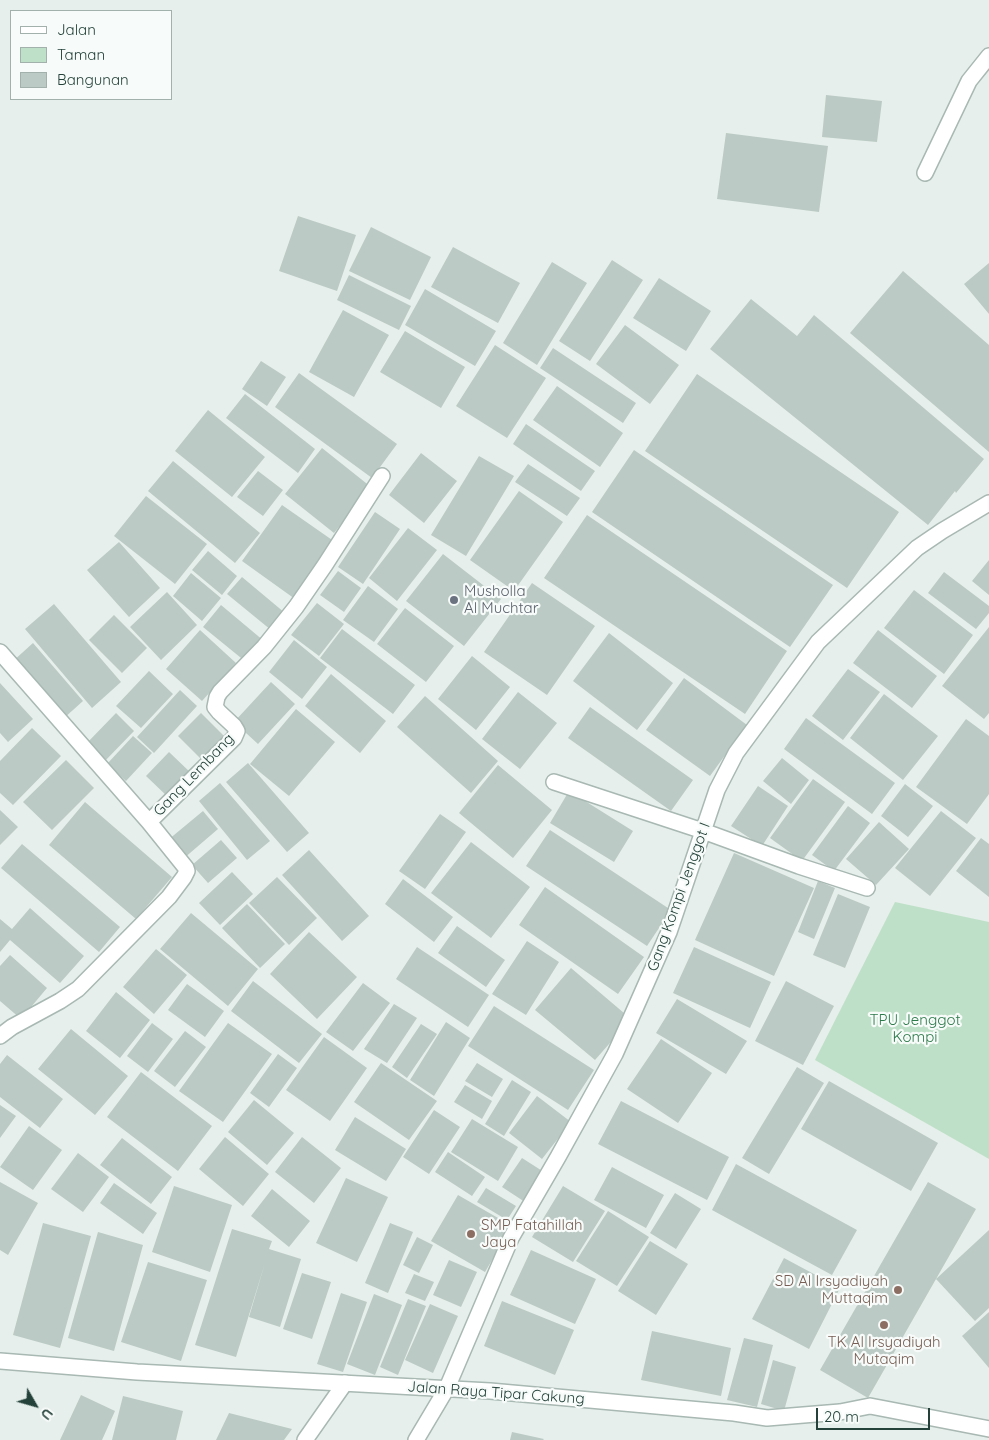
<!DOCTYPE html>
<html>
<head>
<meta charset="utf-8">
<style>
  body { margin:0 }
  #map { position:relative; width:989px; height:1440px; overflow:hidden; background:#e6efeb; font-family:Quicksand,sans-serif }
  canvas { display:block }
  .legend { position:absolute; left:10px; top:10px; width:162px; height:90px; box-sizing:border-box; background:#f7fbf9; border:1px solid #a3b1ad; margin:0; padding:6px 9px; list-style:none; font-size:15px; color:#24423a }
  .legend li { display:flex; align-items:center; gap:10px; height:25px }
  .legend b { width:25px; border:1px solid #a3b1ad }
  .north { position:absolute; left:10px; top:1380px; width:50px; height:50px; -webkit-text-stroke:4px #f7fbf9; paint-order:stroke; rotate:128deg; font-size:14px; font-weight:700; line-height:20px; text-align:center; color:#24423a }
  .north::after { content:''; display:block; margin:auto; width:18px; height:22px; background:#24423a; clip-path:polygon(50% 0,100% 100%,50% 72%,0 100%) }
  .scale { position:absolute; left:816px; top:1408px; width:114px; height:22px; box-sizing:border-box; border:2px solid #24423a; border-top:0; padding-left:6px; font-size:15px; line-height:18px; white-space:nowrap; color:#24423a; -webkit-text-stroke:4px #f7fbf9; paint-order:stroke }
</style>
</head>
<body>
<div id="map">
<canvas width="989" height="1440"></canvas>
<ul class="legend">
<li><b style="height:6px;background:#fff"></b>Jalan</li>
<li><b style="height:14px;background:#bfe0c8"></b>Taman</li>
<li><b style="height:14px;background:#bbcac4"></b>Bangunan</li>
</ul>
<div class="north">U</div>
<div class="scale">20 m</div>
</div>
<script>
const ctx = document.querySelector('canvas').getContext('2d');
ctx.lineJoin = 'round';
function fillPath(path, color) {
  ctx.fillStyle = color;
  ctx.fill(path, 'evenodd');
}
function toPath(rows) {
  const path = new Path2D();
  for (const r of rows) {
    path.moveTo(r[0], r[1]);
    for (let i = 2; i < r.length; i += 2) path.lineTo(r[i], r[i + 1]);
  }
  return path;
}
function stroke(path, color, width, dash) {
  ctx.strokeStyle = color;
  ctx.lineWidth = width;
  ctx.lineCap = dash ? 'butt' : 'round';
  ctx.setLineDash(dash || []);
  ctx.stroke(path);
}
function label(font, color, halo, rows, align = 'center') {
  ctx.font = font + ' Quicksand,sans-serif';
  ctx.lineWidth = 4.5;
  ctx.setLineDash([]);
  ctx.textBaseline = 'middle';
  ctx.strokeStyle = halo;
  ctx.fillStyle = color;
  for (const [text, x, y, turn = 0] of rows) {
    ctx.save();
    ctx.translate(x, y);
    ctx.rotate((+turn || 0) * Math.PI / 180);
    ctx.textAlign = isNaN(turn) ? turn : align;
    if (halo) ctx.strokeText(text, 0, 0);
    ctx.fillText(text, 0, 0);
    ctx.restore();
  }
}
const green = toPath([
  [895,902,989,922,989,1159,815,1060]
]);
const building = toPath([
  [826,95,882,101,877,142,822,137],
  [726,133,828,146,819,212,717,199],
  [298,216,356,235,337,291,279,271],
  [371,227,431,257,410,300,349,271],
  [453,247,520,283,498,323,431,287],
  [612,260,643,280,590,361,559,341],
  [552,262,587,283,537,365,503,343],
  [989,263,989,314,964,284],
  [903,271,989,345,989,452,850,333],
  [349,275,411,306,399,330,337,300],
  [659,278,711,311,686,351,633,318],
  [425,289,496,331,475,366,405,325],
  [751,299,797,336,814,315,984,459,956,493,955,491,928,525,710,349],
  [343,310,389,335,354,397,309,372],
  [625,325,679,365,650,404,596,364],
  [405,331,465,367,441,408,380,372],
  [495,345,546,378,507,438,456,406],
  [553,348,636,403,623,423,540,368],
  [261,361,286,377,267,406,242,389],
  [299,373,397,444,372,478,275,407],
  [697,374,899,512,847,588,645,451],
  [557,386,623,433,600,467,533,420],
  [245,394,315,449,298,473,226,418],
  [208,410,265,457,232,497,175,451],
  [526,424,595,471,581,491,513,444],
  [322,448,371,487,334,533,285,494],
  [634,450,833,585,790,647,592,512],
  [421,453,457,481,424,523,389,495],
  [479,456,514,476,466,556,431,535],
  [173,461,260,533,235,563,148,491],
  [528,464,580,498,567,516,515,482],
  [258,471,283,490,263,516,237,497],
  [519,491,563,522,514,591,470,560],
  [146,496,207,544,175,584,114,536],
  [282,505,335,542,295,599,242,561],
  [375,512,400,529,363,584,338,567],
  [587,515,787,651,745,714,544,578],
  [408,528,437,550,397,601,369,578],
  [119,542,160,588,129,617,87,570],
  [208,551,237,576,222,595,192,570],
  [443,554,501,599,464,646,406,601],
  [989,560,989,595,972,581],
  [338,571,361,588,344,612,320,595],
  [944,572,989,606,989,613,976,629,928,593],
  [191,573,221,598,202,621,173,596],
  [242,577,285,613,271,630,227,594],
  [532,583,595,626,547,695,484,652],
  [368,586,398,609,374,642,343,620],
  [914,590,973,635,944,674,884,628],
  [167,592,197,625,161,660,130,627],
  [317,603,344,624,319,656,291,635],
  [54,604,121,682,92,708,25,629],
  [221,605,264,641,246,662,203,627],
  [405,608,454,646,426,682,377,644],
  [114,615,147,648,122,673,89,640],
  [989,627,989,713,984,719,942,686],
  [342,629,415,685,393,714,320,658],
  [200,630,236,663,202,701,166,669],
  [878,630,937,676,912,708,853,663],
  [609,633,673,683,637,730,573,681],
  [294,640,327,667,302,699,269,672],
  [33,643,83,701,63,719,12,662],
  [472,656,510,687,476,730,438,699],
  [848,669,880,692,843,740,812,716],
  [149,671,173,694,141,728,116,706],
  [331,674,386,721,360,753,305,706],
  [684,678,747,725,710,776,646,730],
  [271,682,295,704,258,744,234,722],
  [0,683,33,719,8,742,0,733],
  [180,690,197,706,154,753,137,737],
  [518,692,557,723,520,769,482,739],
  [884,694,938,736,903,780,850,738],
  [425,696,498,761,471,793,397,727],
  [590,707,693,780,671,811,568,738],
  [296,709,335,742,289,796,250,764],
  [116,713,134,731,104,762,86,744],
  [201,713,226,738,203,761,178,736],
  [806,718,895,783,872,814,784,749],
  [966,719,989,736,989,794,967,824,916,787],
  [32,728,61,756,13,805,0,793,0,761],
  [133,736,152,753,126,781,107,764],
  [169,752,192,774,169,798,146,776],
  [782,758,809,780,791,804,763,781],
  [66,760,94,788,52,830,23,802],
  [248,763,309,833,287,852,226,782],
  [498,765,552,810,513,858,459,813],
  [813,779,845,802,802,861,770,838],
  [220,783,270,841,247,860,199,801],
  [905,784,933,806,908,837,881,816],
  [758,786,788,806,762,846,731,826],
  [569,791,633,831,614,862,550,823],
  [85,802,172,877,136,919,49,845],
  [848,806,870,823,834,871,812,855],
  [0,810,18,827,0,845],
  [203,811,218,829,183,859,168,840],
  [941,811,976,838,930,896,895,868],
  [440,814,466,832,425,889,399,871],
  [879,822,909,849,876,885,846,859],
  [550,830,671,910,647,946,526,866],
  [981,838,989,844,989,897,956,871],
  [221,840,237,858,208,883,192,865],
  [471,842,530,887,491,938,431,893],
  [22,844,120,927,99,952,1,868],
  [309,850,369,916,342,941,282,875],
  [734,853,814,888,774,976,695,940],
  [232,872,253,894,220,925,199,903],
  [277,877,317,918,289,945,249,903],
  [403,879,453,917,434,942,385,904],
  [818,881,835,888,814,939,798,932],
  [545,887,644,957,618,994,519,925],
  [838,894,870,907,845,968,813,955],
  [247,904,285,944,260,968,222,928],
  [30,908,84,956,60,983,10,940,0,952,0,919,12,929],
  [191,913,258,969,228,1006,160,949],
  [457,926,505,960,486,987,438,953],
  [309,932,357,977,317,1019,270,974],
  [527,941,559,962,526,1015,492,994],
  [417,947,489,995,468,1027,396,979],
  [694,947,771,982,750,1028,673,993],
  [156,949,187,975,154,1014,123,987],
  [10,955,47,988,21,1019,0,1001,0,966],
  [571,968,631,1019,595,1060,535,1010],
  [253,981,322,1034,299,1063,231,1011],
  [786,981,834,1006,803,1065,755,1041],
  [363,983,390,1003,353,1051,326,1032],
  [187,984,224,1011,205,1037,168,1010],
  [116,992,150,1020,120,1058,86,1031],
  [677,999,747,1041,726,1074,656,1033],
  [394,1004,417,1018,387,1063,364,1049],
  [494,1006,594,1070,568,1110,468,1046],
  [446,1022,470,1038,434,1096,410,1080],
  [152,1023,173,1039,148,1072,127,1056],
  [228,1023,272,1054,223,1122,179,1091],
  [421,1024,437,1034,407,1078,392,1067],
  [71,1029,128,1076,95,1115,38,1069],
  [185,1031,206,1047,175,1087,154,1071],
  [324,1037,367,1068,330,1121,286,1090],
  [661,1039,712,1073,678,1123,627,1089],
  [278,1054,297,1068,269,1107,250,1093],
  [7,1055,63,1099,40,1128,0,1097,0,1064],
  [381,1063,437,1101,409,1140,354,1102],
  [477,1063,503,1079,492,1097,465,1081],
  [797,1067,824,1083,769,1174,742,1158],
  [141,1072,212,1126,178,1171,107,1117],
  [512,1080,531,1092,504,1136,485,1124],
  [829,1081,938,1143,911,1191,801,1129],
  [465,1085,492,1101,482,1119,454,1102],
  [537,1096,571,1122,542,1159,509,1133],
  [254,1100,294,1133,267,1165,228,1132],
  [621,1101,729,1157,707,1200,598,1144],
  [0,1105,16,1116,0,1138],
  [434,1110,460,1127,429,1174,403,1157],
  [355,1117,406,1149,386,1181,335,1150],
  [472,1119,518,1147,498,1181,451,1152],
  [29,1126,62,1150,33,1190,0,1167],
  [225,1137,269,1174,243,1206,199,1169],
  [302,1137,341,1168,314,1203,275,1172],
  [122,1138,172,1177,151,1204,100,1165],
  [448,1152,485,1177,472,1196,435,1172],
  [78,1153,109,1177,83,1212,51,1189],
  [522,1158,547,1174,528,1204,502,1187],
  [736,1164,857,1230,832,1275,712,1210],
  [612,1167,664,1195,646,1228,594,1200],
  [346,1178,388,1197,357,1262,316,1243],
  [0,1182,38,1203,8,1255,0,1250],
  [928,1182,976,1209,868,1398,820,1370],
  [114,1183,157,1213,143,1234,100,1203],
  [174,1186,232,1205,210,1272,152,1252],
  [563,1186,605,1211,573,1262,532,1237],
  [486,1188,516,1206,507,1220,477,1202],
  [272,1189,310,1221,289,1247,251,1216],
  [675,1193,701,1209,676,1249,650,1233],
  [458,1195,512,1226,485,1272,431,1241],
  [608,1211,649,1237,617,1286,576,1261],
  [43,1223,91,1236,60,1348,13,1335],
  [390,1223,413,1232,388,1293,365,1283],
  [232,1229,272,1241,269,1249,301,1259,280,1327,249,1317,265,1263,236,1357,195,1345],
  [989,1230,989,1308,975,1321,936,1279],
  [98,1232,143,1245,114,1351,68,1338],
  [417,1237,433,1245,419,1273,403,1265],
  [650,1241,688,1264,656,1315,618,1291],
  [531,1250,596,1279,575,1324,510,1295],
  [784,1258,840,1288,809,1349,752,1319],
  [449,1260,477,1272,461,1307,433,1295],
  [148,1262,207,1280,181,1361,121,1342],
  [302,1273,331,1282,312,1339,283,1329],
  [414,1274,434,1282,425,1301,405,1293],
  [341,1293,367,1302,343,1372,317,1364],
  [374,1294,402,1305,375,1375,347,1364],
  [408,1299,426,1306,398,1375,380,1367],
  [502,1301,574,1330,555,1375,484,1346],
  [430,1304,458,1316,433,1373,405,1360],
  [989,1312,989,1368,962,1336],
  [652,1331,731,1348,721,1396,641,1380],
  [744,1338,773,1345,757,1407,727,1400],
  [773,1360,796,1367,784,1411,761,1404],
  [81,1395,115,1411,102,1440,60,1440],
  [123,1396,183,1411,176,1440,112,1440],
  [229,1413,292,1429,284,1440,216,1440],
  [512,1432,544,1439,543,1440,510,1440]
]);
const service = toPath([
  [305,1440,345,1383],
  [416,1440,447,1388]
]);
const minor = toPath([
  [925,173,969,81,989,56],
  [0,652,149,822],
  [554,782,703,831,799,866,867,888],
  [0,1036,12,1027,60,1001,78,989,169,897,184,877,187,871,186,868,149,822,234,738,237,731,234,726,219,712,215,707,217,697,220,692,264,647,296,607,325,565,382,476],
  [447,1388,511,1238,558,1157,615,1054,669,932,717,790,736,753,818,642,917,548,942,531,989,503]
]);
const tertiary = toPath([
  [0,1361,137,1372,490,1391,734,1413,767,1418,840,1412,870,1406,989,1429]
]);
const markers = [
  [454,600,5,"#6b7280"],
  [471,1234,5,"#8d6e63"],
  [898,1290,5,"#8d6e63"],
  [884,1325,5,"#8d6e63"]
];
const worshipNames = [
  ["Musholla",464,591],
  ["Al Muchtar",464,608]
];
const streetNames = [
  ["Gang Lembang",194,775,-46],
  ["Gang Kompi Jenggot I",679,897,-70],
  ["Jalan Raya Tipar Cakung",496,1393,4]
];
const parkNames = [
  ["TPU Jenggot",915,1020],
  ["Kompi",915,1037]
];
const educationNames = [
  ["SMP Fatahillah",481,1225],
  ["Jaya",481,1242],
  ["SD Al Irsyadiyah",888,1281,"right"],
  ["Muttaqim",888,1298,"right"],
  ["TK Al Irsyadiyah",884,1342,"center"],
  ["Mutaqim",884,1359,"center"]
];
fillPath(green, '#bfe0c8');
fillPath(building, '#bbcac4');
stroke(service, '#a8b8b2', 18);
stroke(minor, '#a8b8b2', 18);
stroke(tertiary, '#a8b8b2', 18);
stroke(service, '#fff', 15);
stroke(minor, '#fff', 15);
stroke(tertiary, '#fff', 15);
for (const [x, y, r, color] of markers) {
  const dot = new Path2D();
  dot.arc(x, y, r, 0, 2 * Math.PI);
  ctx.fillStyle = color;
  ctx.fill(dot);
  stroke(dot, '#f7fbf9', 2);
}
label('15px', '#5b616d', '#f7fbf9', worshipNames, 'left');
label('15px', '#24423a', '#f7fbf9', streetNames);
label('15px', '#2d7a4b', '#f7fbf9', parkNames);
label('15px', '#785e54', '#f7fbf9', educationNames, 'left');
</script>
</body>
</html>
